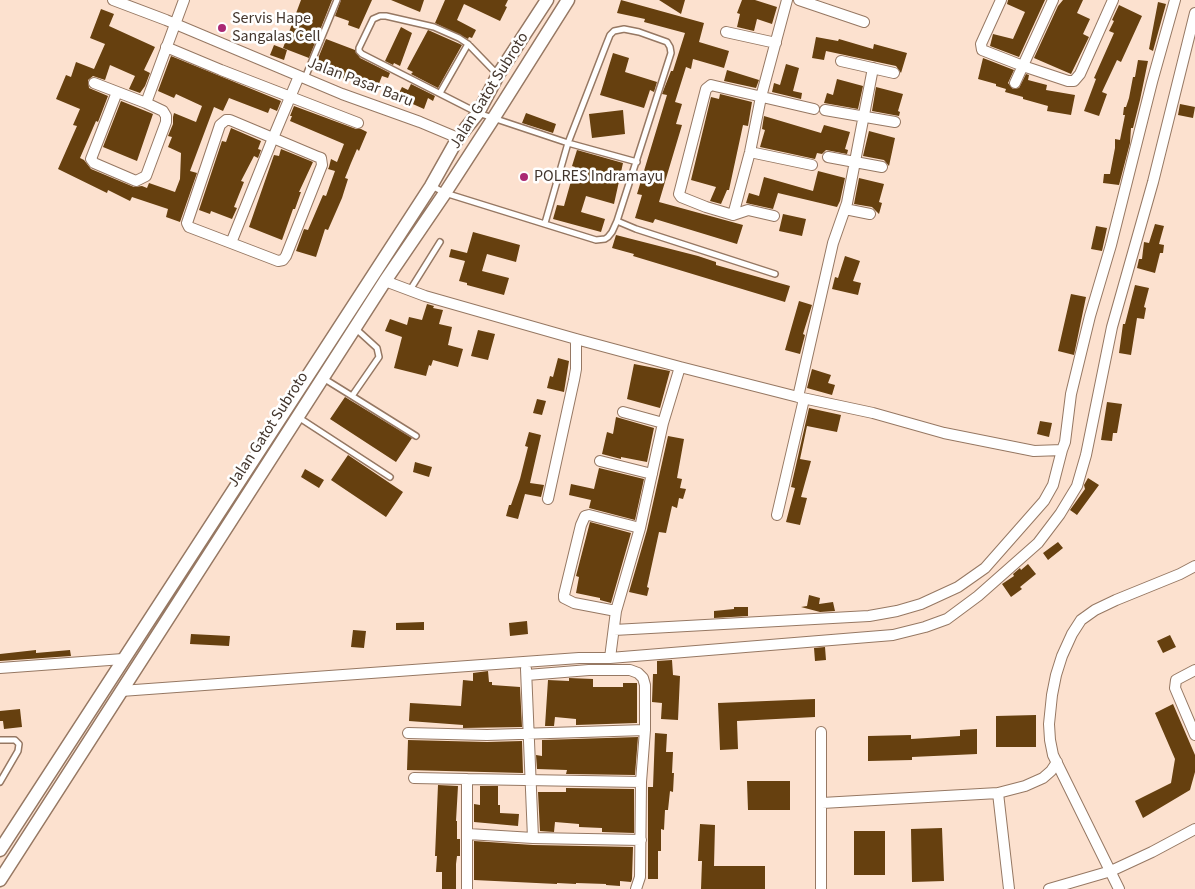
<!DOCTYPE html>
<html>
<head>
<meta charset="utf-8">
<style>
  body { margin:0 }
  canvas { display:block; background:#fce1cf }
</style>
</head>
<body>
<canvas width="1195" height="889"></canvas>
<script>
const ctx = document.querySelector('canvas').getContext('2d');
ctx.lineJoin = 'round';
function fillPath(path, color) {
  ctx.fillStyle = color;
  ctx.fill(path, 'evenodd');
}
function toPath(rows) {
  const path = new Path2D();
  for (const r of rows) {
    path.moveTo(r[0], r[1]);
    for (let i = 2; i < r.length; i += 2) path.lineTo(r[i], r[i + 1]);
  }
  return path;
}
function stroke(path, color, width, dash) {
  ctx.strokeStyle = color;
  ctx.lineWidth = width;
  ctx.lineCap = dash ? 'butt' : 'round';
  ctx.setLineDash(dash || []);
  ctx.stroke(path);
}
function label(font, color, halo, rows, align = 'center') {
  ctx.font = font + ' "Source Sans 3",sans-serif';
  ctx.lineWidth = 5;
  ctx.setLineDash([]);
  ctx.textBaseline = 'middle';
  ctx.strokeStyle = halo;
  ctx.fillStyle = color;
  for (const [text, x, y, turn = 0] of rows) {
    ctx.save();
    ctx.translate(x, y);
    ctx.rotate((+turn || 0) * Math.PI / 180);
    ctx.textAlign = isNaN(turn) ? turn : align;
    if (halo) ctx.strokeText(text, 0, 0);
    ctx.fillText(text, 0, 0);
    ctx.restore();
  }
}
const building = toPath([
  [301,0,332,0,309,58,283,48],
  [341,0,372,0,359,29,348,25,349,21,335,16],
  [391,0,424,0,420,12],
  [445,0,508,0,505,6,507,7,500,21,464,4,457,20,476,30,472,38,469,37,468,39,435,23],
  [621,0,704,23,699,42,729,51,724,68,693,59,691,69,686,67,675,102,682,104,676,124,682,125,659,202,743,225,737,244,655,219,653,223,635,218,642,195,637,194,667,95,662,94,671,71,673,71,685,33,644,22,645,19,617,13],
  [659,0,685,0,681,14],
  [742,0,755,0,777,7,772,24,757,19,754,31,737,27,740,14,737,13],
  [1008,0,1045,0,1019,57,990,46,993,34,1013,39,1025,12,1007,4],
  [1063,0,1083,0,1077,13,1090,19,1083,34,1089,37,1071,74,1034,58,1058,6],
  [1158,2,1166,4,1153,51,1149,49],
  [1119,5,1142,16,1121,62,1117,60,1102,92,1107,94,1099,116,1084,111,1096,79,1094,78,1114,33,1109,31,1114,21,1112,20],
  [101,9,114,14,109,26,155,47,144,70,150,73,145,86,140,93,129,89,135,76,110,65,105,80,93,76,88,80,89,88,108,96,98,122,96,121,80,158,84,160,91,169,134,187,142,186,147,188,149,183,175,192,180,179,181,153,168,147,172,137,168,136,173,124,173,117,174,113,196,122,202,106,176,94,174,98,158,91,171,56,281,101,277,111,270,108,268,113,229,98,223,111,214,107,190,171,197,173,180,222,166,217,168,209,132,197,130,201,108,190,107,193,58,169,77,126,73,125,80,109,56,99,66,75,71,77,76,62,94,69,105,44,90,38],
  [401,27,412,33,400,66,394,63,393,65,385,61],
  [428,30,462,45,438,88,411,74,413,72,407,69],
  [816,37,838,41,839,39,873,49,874,44,907,53,901,73,896,66,826,51,824,60,812,58],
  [326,39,355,50,360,58,390,73,388,78,382,76,376,91,362,86,363,85,319,70,321,63,317,61],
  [274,45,287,50,284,60,270,55],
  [613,53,629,58,625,72,657,82,654,92,650,90,644,108,600,95],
  [983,58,1014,70,1008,83,1013,89,1019,88,1026,74,1029,75,1028,80,1047,85,1046,90,1075,95,1071,115,1047,111,1048,106,1023,99,1023,97,1005,92,1006,89,996,86,996,84,978,79],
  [1138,60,1148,61,1140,100,1133,128,1131,128,1130,143,1119,185,1103,183,1104,174,1110,174,1115,148,1115,139,1120,140,1125,115,1123,115,1124,107,1126,107,1129,98,1133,77,1135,77],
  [786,64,799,68,793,91,802,93,801,99,772,92,774,83,780,85],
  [727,70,759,80,756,88,724,81],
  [837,79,863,86,858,109,824,103,827,93,833,95],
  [411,84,435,96,433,101,428,98,424,109,397,97,402,87,408,90],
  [876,87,903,94,898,111,900,112,899,116,872,111],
  [720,94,752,102,748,126,743,125,729,190,727,190,721,204,710,201,716,187,691,180,711,97,719,99],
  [121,101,153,114,137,161,103,147],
  [1180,104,1195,107,1193,118,1178,115],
  [294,106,356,129,361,129,367,132,359,151,357,149,351,163,345,178,348,179,342,198,328,230,325,229,316,257,296,251,304,229,308,230,323,195,326,196,335,171,328,169,329,167,331,159,337,162,344,144,290,121,292,116,290,116],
  [623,110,625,134,592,138,589,114],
  [526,113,556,124,553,133,522,123],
  [764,116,821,133,824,125,850,132,845,149,848,150,847,154,826,150,822,154,817,153,815,159,760,147,765,130,762,129],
  [231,128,261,141,258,149,261,150,258,158,254,156,241,181,244,182,234,207,237,208,232,219,211,211,210,214,199,210,222,141,226,142],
  [869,131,895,138,889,166,884,160,863,156],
  [281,149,313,162,299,192,301,192,295,209,293,209,282,240,249,227,274,155,279,156],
  [577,150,623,163,614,204,586,196,581,212,605,219,601,232,553,219,557,205,564,206,575,167,572,166],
  [818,171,845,178,840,201,837,207,778,193,773,209,746,203,749,193,759,196,764,177,813,191],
  [859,178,884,184,879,202,882,203,879,214,872,207,854,204],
  [783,214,806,219,802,236,779,231],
  [1155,224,1164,226,1159,244,1164,245,1163,253,1160,253,1155,273,1137,268,1139,259,1142,259,1144,242,1149,243],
  [1096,226,1107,228,1102,251,1091,249],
  [473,232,520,245,516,262,487,254,482,271,509,278,504,295,467,285,467,283,459,281,465,261,449,257,451,249,467,253],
  [616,235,698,256,716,262,716,265,790,286,785,302,633,256,634,254,612,248],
  [845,256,860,261,853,281,861,283,858,295,832,289,835,277,838,278],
  [1135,285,1149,288,1144,307,1146,308,1144,319,1137,318,1131,355,1119,353,1123,324,1125,324],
  [1071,294,1086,297,1074,355,1058,351],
  [799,301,812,305,803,334,805,335,800,354,785,350],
  [427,304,434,306,433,308,443,310,439,324,452,327,448,345,463,349,458,367,433,360,431,366,429,365,426,376,394,368,402,337,385,331,390,319,407,325,409,317,422,320],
  [478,330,495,334,488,360,471,356],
  [558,358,569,361,564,392,547,388,550,376,553,377],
  [634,364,670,371,660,408,627,399],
  [812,369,831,375,828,383,835,385,832,395,807,388],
  [345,397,412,438,396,462,330,419],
  [537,399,546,401,542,415,533,413],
  [1107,402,1122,404,1117,433,1113,433,1112,441,1101,440],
  [809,408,841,415,837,432,807,426,800,459,811,461,801,497,807,498,800,525,786,522,795,488,791,487],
  [616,417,654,428,647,462,621,457,621,459,602,454,607,432,613,434],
  [1040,421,1052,423,1049,437,1037,434],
  [529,432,541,435,530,483,544,485,541,497,525,494,518,519,506,516,509,505,511,505,520,479,528,447,525,446],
  [668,436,684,439,677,478,682,479,680,488,686,489,683,499,679,498,677,508,672,506,666,533,659,532,647,587,649,588,647,596,629,592,647,530],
  [348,455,403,492,386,517,331,480],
  [415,462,432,467,429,477,413,472],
  [599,468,644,479,635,520,589,508,591,500,569,495,571,484,594,489],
  [305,469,324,480,319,488,301,477],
  [1088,478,1099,485,1077,515,1070,510,1085,489,1084,485],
  [590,522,631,533,611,603,600,600,600,598,576,593,579,577,576,576],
  [1058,542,1063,548,1048,560,1043,553],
  [1028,564,1036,574,1020,587,1022,589,1011,597,1002,584,1014,576,1013,574,1020,568,1021,570],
  [809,595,820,598,819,604,833,602,835,611,820,612,801,607,807,606],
  [734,607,748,607,748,616,714,618,714,611,734,609],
  [527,621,528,634,510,636,509,623],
  [424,622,424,630,396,630,396,623],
  [353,630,366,631,364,648,351,647],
  [191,634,230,636,229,646,190,644],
  [1170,635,1176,647,1163,653,1157,641],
  [825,647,826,660,815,661,814,648],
  [36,650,36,653,70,650,71,656,0,661,0,654],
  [672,660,673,675,680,676,678,720,661,719,662,703,652,702,653,674,657,674,657,661],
  [488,671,489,682,492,682,492,685,520,687,522,727,463,728,463,725,409,721,410,703,461,706,463,680,473,681,473,673],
  [569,678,593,679,593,687,623,687,623,683,637,683,637,723,576,725,576,719,555,717,554,726,545,726,548,680,569,681],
  [815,699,815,717,737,721,738,749,720,750,718,703],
  [1173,704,1195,755,1195,772,1190,790,1143,818,1135,801,1171,783,1175,759,1155,713],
  [20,709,22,727,4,729,3,721,0,721,0,711],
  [1036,715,1036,747,996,747,996,716],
  [977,729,977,754,912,757,912,760,868,761,868,736,911,735,911,739,960,736,960,730],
  [655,733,667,734,666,752,673,752,672,773,674,773,673,792,670,791,668,810,665,810,664,830,661,829,661,851,658,851,658,879,648,879,648,787,653,787],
  [638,737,635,775,566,774,567,770,537,769,536,755,542,756,542,740],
  [408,740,487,742,522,741,523,773,407,770],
  [747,781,790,781,790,810,748,810],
  [438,785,458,786,456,821,457,821,457,839,460,839,460,856,457,856,456,864,456,889,442,889,442,872,436,872,437,856,435,856],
  [480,786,498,786,498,805,500,805,500,813,519,814,518,826,474,822,474,804,480,805],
  [566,788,634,789,634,833,602,832,602,828,579,827,579,824,555,822,554,832,540,831,538,792,566,792],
  [700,824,715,825,714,866,765,866,765,889,701,889,702,861,698,861],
  [942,828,944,881,912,882,911,829],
  [854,831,885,831,885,875,854,875],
  [474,841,533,845,633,847,632,879,631,882,620,881,620,886,606,885,606,884,576,883,576,884,557,883,557,884,474,880]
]);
const service = toPath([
  [497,74,468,44,459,38,434,27,386,16,380,16,373,19,359,48,359,51,362,54,478,113,568,143,606,45,610,35,614,31,624,29,639,32,667,42,670,47,671,53,617,221,636,229,775,274],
  [305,78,337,0],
  [440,93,468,44],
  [432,186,445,193,596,240,605,239,608,237,612,232,617,221],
  [545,223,568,143,637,162],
  [410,290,440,242],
  [355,328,377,348,379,357,352,396,416,436],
  [323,378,352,396],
  [298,417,390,477],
  [0,740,15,740,19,744,18,751,0,782]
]);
const minor = toPath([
  [113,0,166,20,342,94,420,122,458,138],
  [799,0,864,22],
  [1001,0,981,44,982,50,1023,66,1068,81,1074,81,1080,74,1113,0],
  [726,32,776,43],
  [166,47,221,70,358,123],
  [841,61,894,73],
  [94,83,146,103,184,0],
  [1015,83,1053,0],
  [117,92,91,159,94,163,136,181,146,176,166,122,166,116,163,111,146,103],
  [825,110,895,122],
  [750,152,812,165],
  [828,157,882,167],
  [845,209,870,214],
  [733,215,706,207,681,197,679,194,706,89,711,85,715,86,814,109],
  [774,216,748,210,733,215,750,152,761,97,787,0],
  [231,243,189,227,187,223,220,125,226,120,230,120,273,138,318,157,321,158,322,165,286,256,283,260,278,261,231,243,273,138,299,76],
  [385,281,425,296,576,339,680,367],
  [798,397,833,243,847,203,873,68],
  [623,412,663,423],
  [600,461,652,474],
  [548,499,574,380,576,369,576,339],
  [777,515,804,399],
  [616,611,574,603,564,598,564,595,581,525,585,516,589,515,640,528],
  [614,630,869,616,897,611,921,604,958,587,985,568,1044,501,1053,485,1062,450],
  [610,658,616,611,640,528,663,423,680,367,798,397,873,413,944,433,1034,451,1062,450,1065,442,1071,394,1090,316,1111,245,1152,82,1175,0],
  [0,668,123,659],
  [526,669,533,838],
  [1195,670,1176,680,1175,688,1195,735],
  [527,675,589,670,630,670,638,673,643,678,645,685,645,730,641,782,640,877,636,889],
  [121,691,579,658,610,658,893,635,925,627,947,619,978,596,1038,543,1060,514,1077,486,1086,455,1112,327,1153,182,1195,13],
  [408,733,487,735,645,730],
  [414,778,467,779],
  [998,793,1009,889],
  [822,803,998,793,1025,786,1043,778,1051,771,1057,762],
  [468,834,533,838,641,840],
  [467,889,467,779,641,782],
  [821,889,821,732],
  [1049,889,1111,871,1152,852,1195,829],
  [1119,889,1053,755,1050,740,1049,724,1052,695,1056,675,1062,656,1072,634,1081,620,1095,610,1116,600,1180,574,1195,566]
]);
const tertiary = toPath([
  [0,850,431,186,458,138,478,113,498,75,547,0],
  [0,880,385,281,445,193,493,119,568,0]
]);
const markers = [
  [222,28,5,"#aa2873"],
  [524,177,5,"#aa2873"]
];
const poiNames = [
  ["Servis Hape",232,19],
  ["Sangalas Cell",232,37],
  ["POLRES Indramayu",534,177]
];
const streetNames = [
  ["Jalan Pasar Baru",360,83,21],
  ["Jalan Gatot Subroto",490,91,-58],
  ["Jalan Gatot Subroto",269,430,-57]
];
fillPath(building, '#66400f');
stroke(service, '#967863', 8);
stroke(minor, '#967863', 12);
stroke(tertiary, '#967863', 15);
stroke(service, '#fff', 5);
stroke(minor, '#fff', 10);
stroke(tertiary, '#fff', 12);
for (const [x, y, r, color] of markers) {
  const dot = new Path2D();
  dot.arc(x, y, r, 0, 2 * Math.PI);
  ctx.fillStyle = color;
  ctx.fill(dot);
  stroke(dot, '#fff', 2);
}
label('16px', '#43362d', '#fff', poiNames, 'left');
label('16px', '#43362d', '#fff', streetNames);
</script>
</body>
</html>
